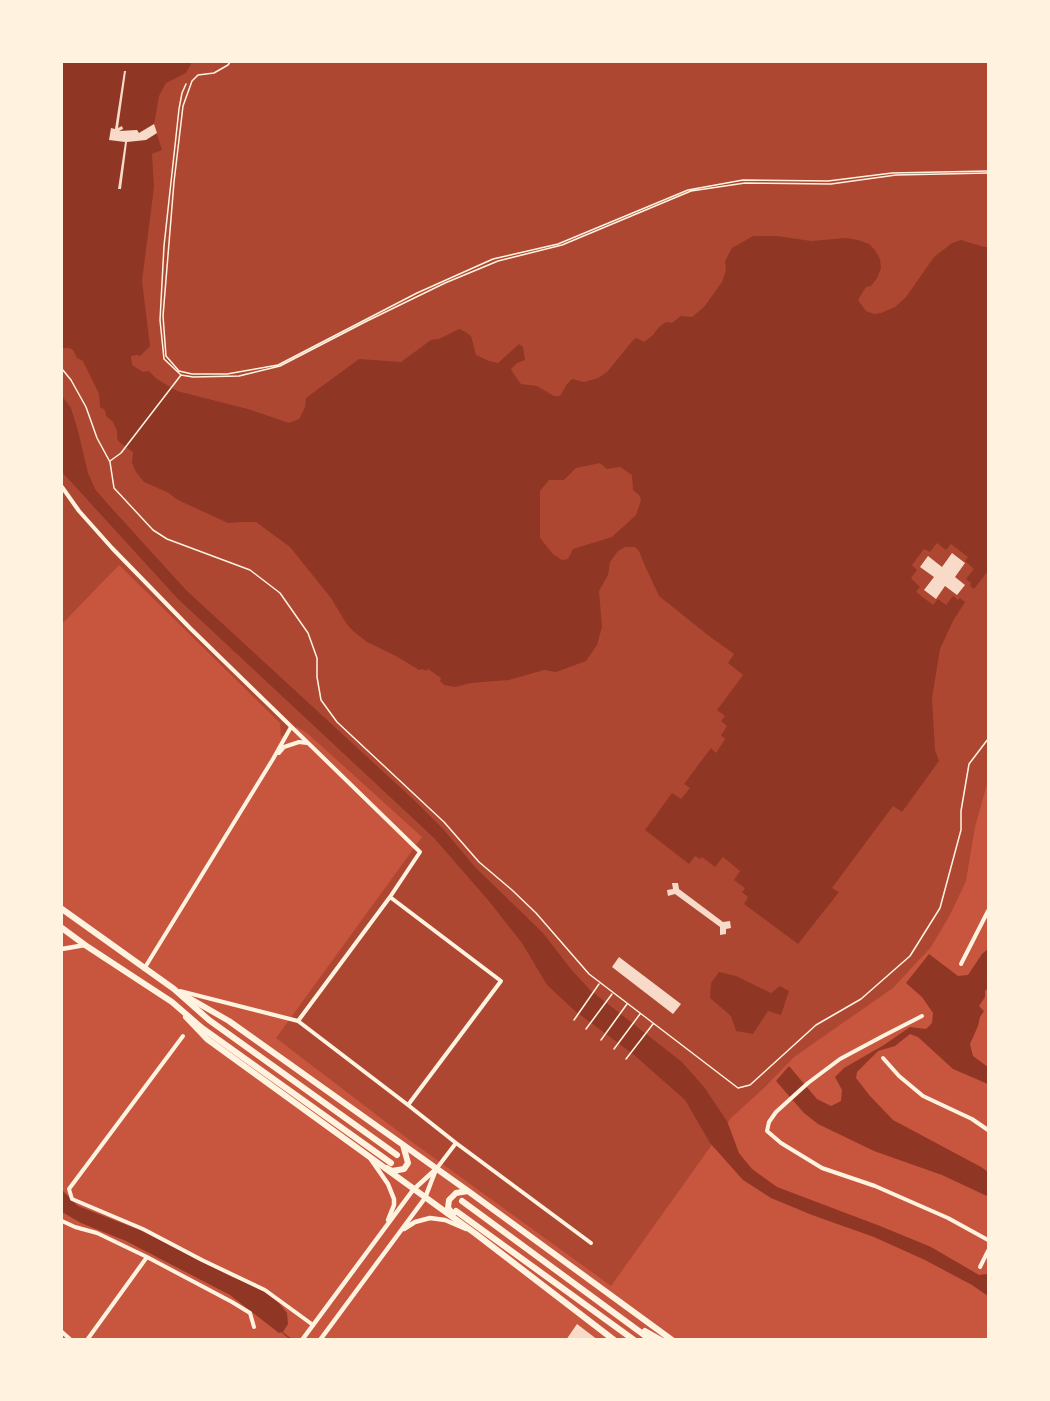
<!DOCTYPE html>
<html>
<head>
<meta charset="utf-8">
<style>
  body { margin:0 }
  #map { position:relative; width:1050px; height:1401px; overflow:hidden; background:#c8553d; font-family:"IBM Plex Serif",serif }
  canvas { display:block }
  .frame { position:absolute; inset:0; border:63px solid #fff3e0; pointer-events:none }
</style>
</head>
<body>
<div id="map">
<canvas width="1050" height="1401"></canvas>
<div class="frame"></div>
</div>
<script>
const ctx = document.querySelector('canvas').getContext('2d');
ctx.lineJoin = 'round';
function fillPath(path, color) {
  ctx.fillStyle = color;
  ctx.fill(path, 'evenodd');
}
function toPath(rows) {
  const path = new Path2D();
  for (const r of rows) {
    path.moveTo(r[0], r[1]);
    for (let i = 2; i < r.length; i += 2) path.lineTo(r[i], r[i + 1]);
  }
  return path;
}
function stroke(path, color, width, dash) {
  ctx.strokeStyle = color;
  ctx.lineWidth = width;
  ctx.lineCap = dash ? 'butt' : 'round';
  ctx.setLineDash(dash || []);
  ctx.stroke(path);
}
const green = toPath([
  [62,62,988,62,988,782,987,784,975,827,966,881,950,915,931,947,893,988,794,1057,765,1087,731,1118,611,1286,412,1142,276,1038,422,837,307,733,297,727,281,737,280,723,119,565,62,624]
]);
const water = toPath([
  [62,62,192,62,186,73,166,83,159,96,154,125,162,150,152,154,154,187,142,281,150,346,140,356,137,355,131,356,132,365,143,372,149,371,157,379,177,391,248,409,289,423,299,419,305,407,306,398,359,359,401,362,431,340,439,339,459,329,464,331,471,336,476,355,489,361,498,363,519,344,523,347,525,360,517,363,511,369,515,376,521,384,537,386,554,396,560,396,567,384,572,379,584,382,598,378,607,372,634,339,637,338,644,342,653,335,659,327,666,322,672,323,681,316,692,317,704,307,722,282,726,270,725,261,732,248,753,236,777,236,811,241,846,238,858,240,869,244,875,250,880,259,881,268,877,278,871,286,866,287,858,300,866,311,874,314,881,313,895,307,906,297,934,257,952,243,961,240,984,247,988,247,988,571,974,589,970,586,971,583,966,579,974,569,965,561,968,557,951,544,946,550,937,543,930,552,924,549,912,565,917,570,911,578,920,587,916,592,933,605,938,599,946,605,953,596,958,600,960,598,965,602,953,621,940,649,932,698,935,750,939,761,902,812,893,806,832,888,839,892,798,944,744,904,748,897,742,892,745,888,734,880,740,871,723,857,715,867,702,857,700,859,695,856,689,864,645,830,672,793,681,799,690,788,684,784,711,748,716,753,725,739,721,735,727,726,721,721,725,716,717,710,743,675,728,663,734,654,709,636,659,596,645,566,639,551,635,547,625,547,618,551,610,562,608,575,599,591,602,627,597,645,586,661,556,672,544,670,509,680,471,683,455,687,444,685,440,681,441,678,428,669,426,671,422,669,419,670,396,656,367,642,353,631,346,623,331,598,290,547,256,522,241,522,228,523,178,500,167,492,144,482,136,472,132,463,133,452,119,442,117,438,117,431,113,422,106,416,105,410,100,407,99,394,83,361,77,358,73,350,69,348,62,348],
  [600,463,607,469,620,467,632,475,633,490,639,495,641,500,636,515,612,537,573,549,568,559,562,560,553,554,540,538,540,491,549,480,564,480,576,468],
  [62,396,71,408,78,431,88,473,95,489,106,502,186,590,414,800,444,830,475,867,543,933,570,968,590,990,682,1062,704,1087,727,1121,739,1153,752,1169,777,1187,880,1226,931,1247,979,1275,988,1274,988,1296,972,1285,925,1260,874,1237,812,1215,771,1198,743,1180,710,1143,685,1100,633,1054,575,1011,547,985,522,943,488,900,434,838,178,599,62,472],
  [988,949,988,988,985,991,985,997,979,1006,984,1011,980,1017,978,1026,970,1044,973,1056,988,1067,988,1084,953,1069,918,1037,910,1034,895,1046,878,1051,857,1072,856,1078,870,1096,893,1120,981,1167,988,1172,988,1194,987,1196,942,1175,874,1151,818,1124,804,1113,776,1081,789,1066,817,1099,831,1106,841,1101,842,1090,835,1077,844,1068,884,1045,910,1027,926,1029,932,1023,933,1013,922,997,906,983,929,954,958,976,968,975,982,954],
  [719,972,736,976,771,993,780,986,789,991,781,1015,768,1011,753,1034,736,1031,731,1016,710,998,711,983],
  [62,1190,78,1206,142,1231,232,1277,260,1288,280,1304,287,1313,288,1324,283,1332,279,1333,230,1295,126,1241,81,1223,62,1212]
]);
const stream = toPath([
  [283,1333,292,1340]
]);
const building = toPath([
  [124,71,126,71,118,128,122,126,123,129,119,131,137,130,139,133,154,124,157,133,146,140,127,142,121,189,118,189,125,142,109,140,111,128,115,129],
  [952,553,965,563,955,577,965,585,957,595,945,586,936,599,924,590,934,577,920,567,928,556,942,567],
  [672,883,678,883,679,889,723,922,730,921,731,928,726,929,726,934,720,935,720,927,675,894,668,896,667,890,673,889],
  [619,957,681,1004,673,1014,612,967],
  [577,1324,598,1340,566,1340]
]);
const path = toPath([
  [230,62,228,65,214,73,198,75,192,81,183,106,174,182,163,316,166,356,179,371,192,374,227,374,278,365,417,293,493,259,558,244,688,190,743,180,828,181,892,173,988,171],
  [186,84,182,93,179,109,164,246,160,320,164,359,181,375,193,377,239,376,280,366,367,321,445,283,498,261,562,245,691,191,745,183,831,184,896,175,988,173],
  [62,369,71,380,86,407,97,438,110,462,114,488,153,530,167,539,250,570,280,593,308,633,317,658,317,677,321,700,337,722,444,822,479,862,512,890,536,913,589,974,738,1088,750,1085,816,1025,861,999,910,956,940,908,961,830,961,811,969,764,988,739],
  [110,461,121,453,181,375],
  [574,1020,599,984],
  [586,1029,612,994],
  [601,1040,627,1004],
  [614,1049,640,1014],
  [626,1059,653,1024]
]);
const minor = toPath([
  [62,487,79,511,112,548,190,628,420,852,390,897,501,981,408,1105,456,1143,591,1243],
  [279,753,284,747,299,742,307,743],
  [961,964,988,911],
  [144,969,273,759,291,727],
  [180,991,298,1021,408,1105],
  [922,1016,883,1036,840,1059,808,1083,776,1112,769,1122,767,1131,781,1143,822,1168,875,1186,948,1218,988,1240],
  [298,1021,390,897],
  [183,1036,69,1189,72,1199,143,1229,202,1260,265,1290,313,1325],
  [883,1058,899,1076,923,1096,972,1119,988,1130],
  [437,1168,456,1143],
  [62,1221,75,1227,97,1233,147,1257,232,1302,250,1313,254,1327],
  [980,1267,988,1251],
  [62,1332,71,1340],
  [87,1340,147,1257]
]);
const tertiary = toPath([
  [62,949,85,945],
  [370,1158,388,1184,394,1199,394,1205,388,1220],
  [404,1229,415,1222,430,1218,445,1220,466,1229],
  [302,1340,413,1190,436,1169],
  [320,1340,425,1198,435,1172]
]);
const primary = toPath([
  [182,994,229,1021,468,1191,672,1340],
  [186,1017,207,1039,476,1234,614,1340],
  [387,1168,392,1171,404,1169,408,1163,403,1145],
  [453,1214,448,1208,449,1200,456,1193,468,1191]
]);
const trunk = toPath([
  [62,909,174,989,209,1020,397,1155],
  [62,928,85,945,172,1002,202,1028,391,1163],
  [462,1201,651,1340],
  [456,1211,634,1340],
  [645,1331,661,1340]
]);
fillPath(green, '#ae4732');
fillPath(water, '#8f3625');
stroke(stream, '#8f3625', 1.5);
fillPath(building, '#f7dbc8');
stroke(path, '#fff3e0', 1.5);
stroke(minor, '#fff3e0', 4);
stroke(tertiary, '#fff3e0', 4.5);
stroke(primary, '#fff3e0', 6);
stroke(trunk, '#fff3e0', 6);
</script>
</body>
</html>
